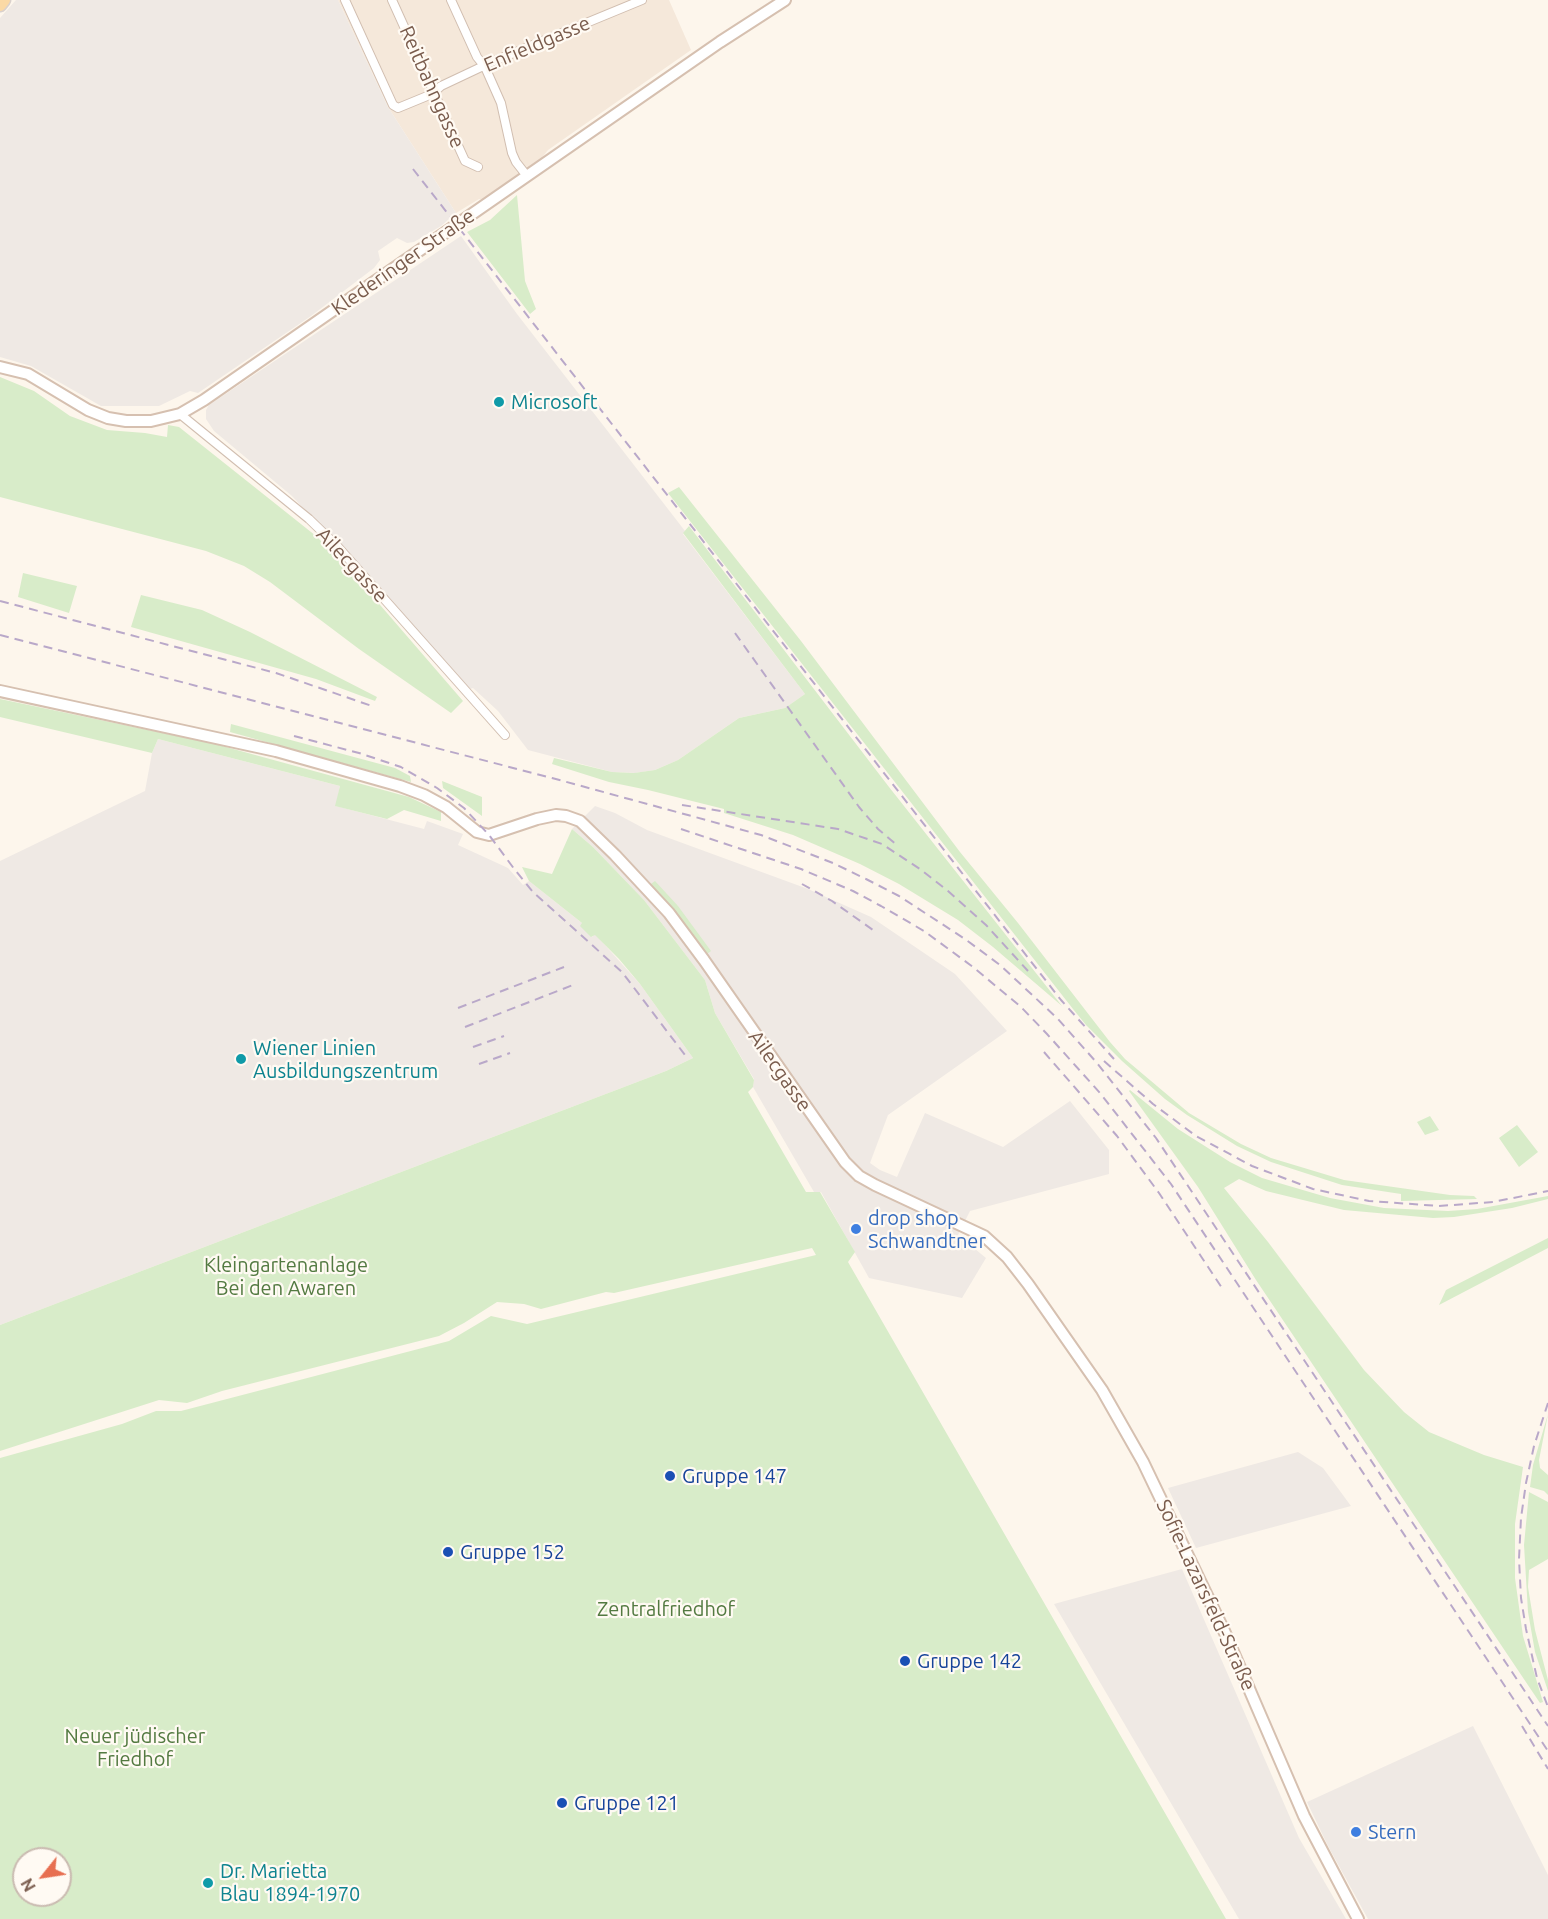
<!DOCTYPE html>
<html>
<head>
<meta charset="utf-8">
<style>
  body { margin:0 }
  #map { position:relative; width:1548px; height:1919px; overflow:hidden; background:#fdf6ec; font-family:Ubuntu,sans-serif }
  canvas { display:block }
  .north { position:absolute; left:12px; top:1847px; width:60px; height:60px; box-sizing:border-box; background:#fffaf3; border:2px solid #cabbb1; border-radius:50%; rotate:240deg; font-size:16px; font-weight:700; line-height:24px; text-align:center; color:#7a5c4d }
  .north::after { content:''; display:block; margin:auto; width:21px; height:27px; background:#e76f51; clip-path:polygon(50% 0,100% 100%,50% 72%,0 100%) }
</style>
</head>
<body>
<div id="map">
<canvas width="1548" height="1919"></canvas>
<div class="north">N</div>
</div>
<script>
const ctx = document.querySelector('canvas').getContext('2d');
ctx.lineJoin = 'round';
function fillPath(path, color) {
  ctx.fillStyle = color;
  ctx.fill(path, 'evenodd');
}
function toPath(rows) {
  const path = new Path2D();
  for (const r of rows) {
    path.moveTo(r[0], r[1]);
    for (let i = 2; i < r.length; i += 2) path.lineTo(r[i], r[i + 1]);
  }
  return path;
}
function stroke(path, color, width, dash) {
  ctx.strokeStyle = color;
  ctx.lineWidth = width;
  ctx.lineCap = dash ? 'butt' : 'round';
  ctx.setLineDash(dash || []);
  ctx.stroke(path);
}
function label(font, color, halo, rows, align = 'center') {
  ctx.font = font + ' Ubuntu,sans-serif';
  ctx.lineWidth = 4.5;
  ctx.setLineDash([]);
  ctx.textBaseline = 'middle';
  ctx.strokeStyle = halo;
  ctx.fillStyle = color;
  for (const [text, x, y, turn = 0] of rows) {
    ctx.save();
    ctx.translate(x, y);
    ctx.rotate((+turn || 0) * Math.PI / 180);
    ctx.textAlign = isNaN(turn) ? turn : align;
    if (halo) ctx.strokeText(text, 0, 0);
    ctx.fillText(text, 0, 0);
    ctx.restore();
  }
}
const residential = toPath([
  [338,0,669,0,691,50,548,150,536,165,484,200,479,199,456,213,388,107]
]);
const industrial = toPath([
  [16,0,338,0,388,107,456,213,441,226,414,242,407,243,397,238,378,251,380,260,374,268,311,316,198,393,190,391,159,406,101,406,31,366,0,357,0,18],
  [461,236,517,314,685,531,683,534,805,694,785,708,739,718,678,760,655,770,635,773,612,772,528,750,498,711,473,688,470,689,292,496,214,431,206,419,206,410,209,405],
  [158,739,340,786,336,806,424,829,427,821,463,834,458,845,508,868,523,885,529,881,582,923,592,937,595,934,640,984,693,1058,666,1071,0,1325,0,861,145,791,152,753],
  [595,806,615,813,647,830,808,889,871,917,955,974,1007,1031,888,1115,870,1163,880,1170,897,1177,925,1113,1003,1147,1070,1101,1109,1150,1109,1174,970,1211,958,1235,986,1258,962,1298,869,1278,821,1192,814,1192,753,1087,754,1079,715,1013,705,980,644,900,593,847,572,829],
  [1298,1452,1323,1468,1351,1506,1196,1548,1168,1488],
  [1182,1569,1299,1838,1346,1919,1239,1919,1054,1604],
  [1473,1726,1548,1875,1548,1919,1368,1919,1328,1846,1307,1802]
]);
const green = toPath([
  [517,195,525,281,536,309,530,314,467,232,490,220],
  [0,377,34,391,70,416,107,430,145,433,167,437,168,425,179,427,316,536,349,569,463,701,451,713,359,649,270,582,244,566,206,551,0,497],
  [679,487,801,641,960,852,1018,923,1110,1042,1125,1059,1189,1113,1241,1144,1271,1158,1344,1180,1450,1195,1474,1196,1477,1199,1401,1201,1401,1194,1342,1185,1271,1162,1237,1146,1187,1115,1165,1099,1122,1061,1086,1025,1073,1009,668,493],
  [689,526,889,787,1062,1006,993,947,958,920,899,884,860,864,793,835,724,813,724,809,648,790,609,782,552,764,554,758,612,772,634,773,655,770,678,760,739,718,785,708,805,694,683,533],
  [23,573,77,586,69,613,18,597],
  [141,595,202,610,250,632,377,697,375,701,316,679,131,627],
  [0,699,215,744,409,797,441,812,441,821,404,810,387,819,335,806,340,786,158,739,152,753,0,717],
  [231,724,395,768,410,776,411,782,230,732],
  [442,781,482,797,482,816,443,788],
  [572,829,593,847,644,900,705,980,715,1013,754,1080,753,1087,748,1092,806,1192,820,1192,855,1252,848,1262,1226,1919,0,1919,0,1458,122,1424,156,1411,181,1411,449,1341,491,1316,527,1324,816,1255,812,1248,614,1293,606,1292,541,1309,524,1304,497,1302,464,1323,439,1336,222,1391,187,1403,159,1400,0,1451,0,1325,666,1071,693,1058,640,984,619,959,595,935,591,937,580,926,582,923,529,881,522,867,552,874],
  [24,1859,60,1859,60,1895,24,1895],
  [655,881,678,906,711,951,707,954,666,906,667,902,651,884],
  [1130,1090,1178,1129,1230,1162,1262,1178,1330,1198,1384,1208,1448,1211,1477,1209,1548,1196,1548,1199,1512,1208,1454,1217,1433,1218,1344,1210,1266,1191,1239,1179,1224,1188,1268,1242,1364,1370,1404,1412,1429,1432,1484,1455,1523,1467,1515,1524,1515,1578,1523,1636,1543,1702,1540,1703,1256,1280,1198,1187,1129,1091],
  [1430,1116,1439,1130,1425,1135,1417,1122],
  [1517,1125,1538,1152,1519,1167,1499,1138],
  [1548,1238,1548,1248,1439,1305,1446,1290],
  [1548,1414,1539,1460,1540,1468,1548,1475,1548,1495,1544,1491,1530,1487,1533,1465],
  [1529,1492,1548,1502,1548,1559,1529,1570,1528,1587,1535,1630,1548,1680,1548,1691,1535,1652,1528,1612,1524,1545]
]);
const street = toPath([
  [345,0,393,105,398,108,432,94,441,86,494,61,642,0],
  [392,0,465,161,478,167],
  [451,0,477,57,485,67,501,103,512,153,516,162,527,176],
  [180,414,309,519,338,547,505,735]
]);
const secondary = toPath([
  [0,367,28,374,88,410,108,418,126,421,151,421,180,414,204,400,720,42,785,0],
  [0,691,276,751,400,786,424,795,446,807,477,832,489,835,537,819,556,815,566,816,580,821,615,855,669,913,704,960,845,1162,859,1176,875,1185,984,1236,1007,1257,1028,1284,1102,1390,1143,1462,1225,1633,1304,1816,1358,1919]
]);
const primary = toPath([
  [0,5,4,0]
]);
const rail = toPath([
  [413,169,1061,1000,1114,1059],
  [0,601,276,673,372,706],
  [735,633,859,807,878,829,898,846],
  [0,635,552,778,761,835,833,863,866,879,899,896,965,939,1000,965,1058,1019,1097,1063,1156,1138,1548,1726],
  [294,736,359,753,401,767,437,788,464,808,489,835,515,870,533,892,622,972,688,1059],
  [682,805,838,829,882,844,920,869,948,891,986,925,1028,971],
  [681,829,801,869,853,891,881,906,924,931,973,967,1021,1007,1047,1034,1100,1093,1171,1184,1548,1751],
  [802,884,832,901,873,930],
  [458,1008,564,967],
  [465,1027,573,985],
  [473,1047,504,1036],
  [1044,1052,1117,1136,1159,1193,1224,1291],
  [1104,1061,1153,1104,1196,1136,1252,1166,1313,1189,1369,1201,1439,1206,1493,1202,1548,1191],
  [479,1064,510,1053],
  [1548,1403,1534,1446,1526,1483,1521,1518,1519,1559,1521,1598,1526,1629,1537,1678,1548,1707],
  [1522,1726,1548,1769]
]);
const markers = [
  [499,402,6,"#0f9aa8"],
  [241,1059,6,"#0f9aa8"],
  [856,1229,6,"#3f7fe0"],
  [670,1476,6,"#1a4fb4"],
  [448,1552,6,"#1a4fb4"],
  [905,1661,6,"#1a4fb4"],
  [562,1803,6,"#1a4fb4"],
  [1356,1832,6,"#3f7fe0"],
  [208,1883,6,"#0f9aa8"]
];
const streetNames = [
  ["Enfieldgasse",537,44,-23],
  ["Reitbahngasse",432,87,66],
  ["Klederinger Straße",403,262,-35],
  ["Ailecgasse",352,565,47],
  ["Ailecgasse",780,1071,55],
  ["Sofie-Lazarsfeld-Straße",1206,1595,65]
];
const cultureNames = [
  ["Microsoft",511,402],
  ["Wiener Linien",253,1048],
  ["Ausbildungszentrum",253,1071],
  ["Dr. Marietta",220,1871],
  ["Blau 1894-1970",220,1894]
];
const shopNames = [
  ["drop shop",868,1218],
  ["Schwandtner",868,1241],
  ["Stern",1368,1832]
];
const parkNames = [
  ["Kleingartenanlage",286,1265],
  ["Bei den Awaren",286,1288],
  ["Zentralfriedhof",666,1609],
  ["Neuer jüdischer",135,1736],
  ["Friedhof",135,1759]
];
const transitNames = [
  ["Gruppe 147",682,1476],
  ["Gruppe 152",460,1552],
  ["Gruppe 142",917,1661],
  ["Gruppe 121",574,1803]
];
fillPath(residential, '#f5e8da');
fillPath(industrial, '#efe9e4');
fillPath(green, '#d8ecc9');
stroke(street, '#d1beb0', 10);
stroke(secondary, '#d6c0b0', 14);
stroke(primary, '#dad1cd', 15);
stroke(street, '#fff', 8);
stroke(secondary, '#fff', 10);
stroke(primary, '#fbd9a5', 12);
stroke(rail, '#b9a8c9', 2, [9, 6]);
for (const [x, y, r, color] of markers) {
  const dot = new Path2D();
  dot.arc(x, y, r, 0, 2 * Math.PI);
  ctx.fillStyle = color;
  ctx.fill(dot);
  stroke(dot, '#fffaf3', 2);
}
label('20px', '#7a5c4d', '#fffaf3', streetNames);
label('20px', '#0d838f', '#fffaf3', cultureNames, 'left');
label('20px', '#366cbe', '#fffaf3', shopNames, 'left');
label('20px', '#537a41', '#fffaf3', parkNames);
label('20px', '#164399', '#fffaf3', transitNames, 'left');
</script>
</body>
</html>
